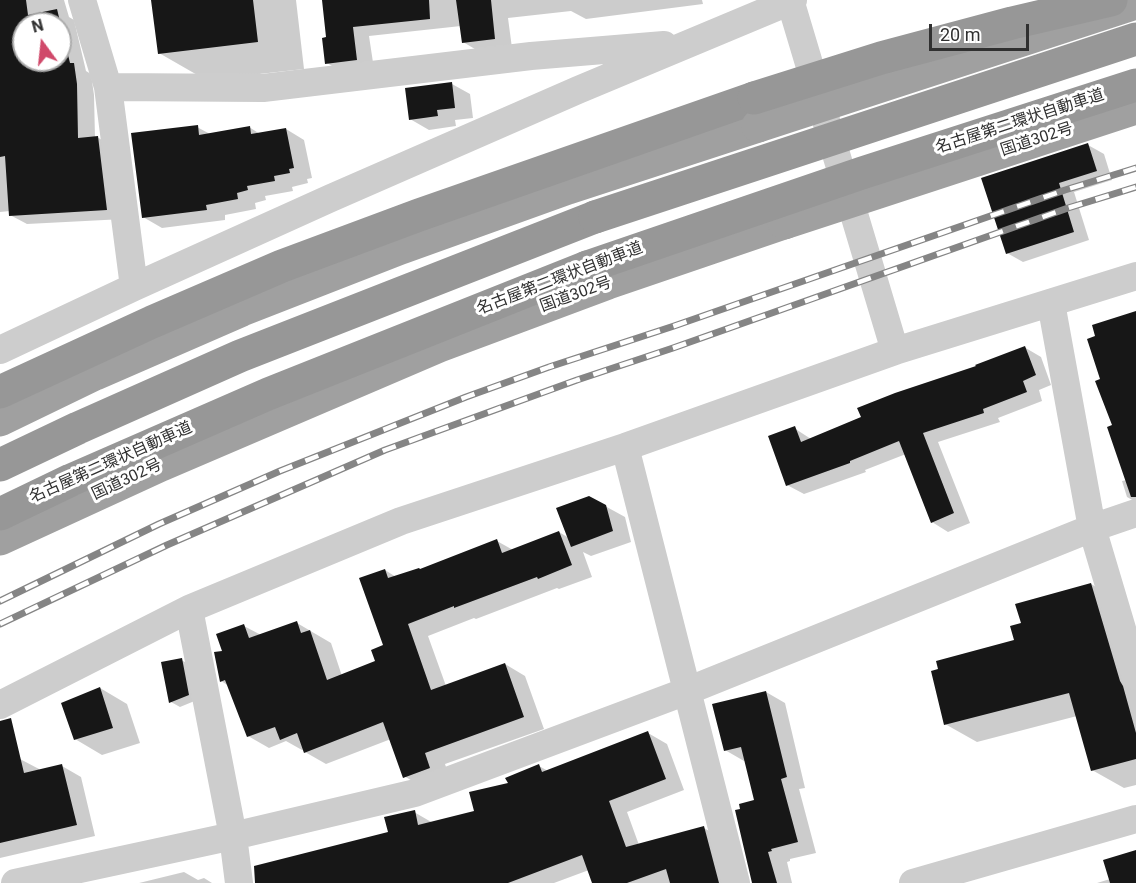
<!DOCTYPE html>
<html>
<head>
<meta charset="utf-8">
<style>
  body { margin:0 }
  #map { position:relative; width:1136px; height:883px; overflow:hidden; background:#fff; font-family:Roboto,sans-serif }
  canvas { display:block }
  .north { position:absolute; left:12px; top:12px; width:60px; height:60px; box-sizing:border-box; background:#fff; border:2px solid #acacac; border-radius:50%; rotate:345deg; font-size:16px; font-weight:700; line-height:24px; text-align:center; color:#303030 }
  .north::after { content:''; display:block; margin:auto; width:21px; height:27px; background:#d0496a; clip-path:polygon(50% 0,100% 100%,50% 72%,0 100%) }
  .scale { position:absolute; left:929px; top:24px; width:100px; height:27px; box-sizing:border-box; border:3px solid #303030; border-top:0; padding-left:8px; font-size:18px; line-height:21px; white-space:nowrap; color:#303030; -webkit-text-stroke:4px #fff; paint-order:stroke }
</style>
</head>
<body>
<div id="map">
<canvas width="1136" height="883"></canvas>
<div class="north">N</div>
<div class="scale">20 m</div>
</div>
<script>
const ctx = document.querySelector('canvas').getContext('2d');
ctx.lineJoin = 'round';
function fillPath(path, color) {
  ctx.fillStyle = color;
  ctx.fill(path, 'evenodd');
}
function toPath(rows) {
  const path = new Path2D();
  for (const r of rows) {
    path.moveTo(r[0], r[1]);
    for (let i = 2; i < r.length; i += 2) path.lineTo(r[i], r[i + 1]);
  }
  return path;
}
function stroke(path, color, width, dash) {
  ctx.strokeStyle = color;
  ctx.lineWidth = width;
  ctx.lineCap = dash ? 'butt' : 'round';
  ctx.setLineDash(dash || []);
  ctx.stroke(path);
}
function label(font, color, halo, rows, align = 'center') {
  ctx.font = font + ' Roboto,"Noto Sans JP",sans-serif';
  ctx.lineWidth = 6;
  ctx.setLineDash([]);
  ctx.textBaseline = 'middle';
  ctx.strokeStyle = halo;
  ctx.fillStyle = color;
  for (const [text, x, y, turn = 0] of rows) {
    ctx.save();
    ctx.translate(x, y);
    ctx.rotate((+turn || 0) * Math.PI / 180);
    ctx.textAlign = isNaN(turn) ? turn : align;
    if (halo) ctx.strokeText(text, 0, 0);
    ctx.fillText(text, 0, 0);
    ctx.restore();
  }
}
const shadow = toPath([
  [0,0,64,0,69,17,74,20,86,71,91,74,94,95,95,138,97,137,114,147,124,219,27,224,10,215,10,211,0,212],
  [24,24,60,24,60,60,24,60],
  [153,0,296,0,304,69,206,80,159,53],
  [324,0,702,0,703,4,586,19,571,11,508,18,512,48,480,52,463,42,461,26,369,36,374,69,344,73,327,63,328,39],
  [452,84,470,94,473,118,455,120,456,126,429,130,410,119],
  [197,127,210,134,249,127,260,134,286,129,304,140,312,178,307,179,308,183,292,187,293,191,265,196,266,200,255,203,256,209,225,215,225,220,162,228,143,217],
  [1088,145,1104,154,1112,180,1074,192,1089,240,1023,262,1007,253,983,179],
  [1136,316,1136,502,1127,497,1122,481,1127,480,1102,380],
  [1024,347,1041,357,1051,385,1039,390,1042,401,998,418,1000,422,938,442,970,523,948,532,932,522,906,454,865,470,866,472,804,494,787,485,794,428,811,439],
  [605,506,625,517,631,542,591,556,583,552,592,577,559,589,557,588,476,619,474,618,428,636,446,686,505,664,525,676,544,729,445,764,450,779,424,788,404,776,391,739,326,764,305,752,305,749,302,750,286,741,269,748,248,736,229,686,221,681,224,652,244,626,261,635,297,623,331,643,342,676,377,662,384,646,385,570,396,577,421,570,497,541,513,550,559,532,569,538],
  [1091,584,1122,602,1136,649,1136,785,1124,788,1092,770,1077,716,977,742,945,724,1016,641,1022,624],
  [181,660,191,665,197,700,180,707,171,702],
  [100,688,127,704,140,743,102,755,75,739],
  [766,692,785,703,805,788,799,789,816,853,790,859,790,861,787,862,792,883,753,883,756,801,746,761,744,761,725,750],
  [648,733,667,744,684,790,627,812,639,845,704,828,723,839,734,883,593,883,589,870,554,883,266,883,390,833,414,812,433,823,476,813,510,784,539,766,548,771],
  [0,741,20,759,39,769,39,771,62,766,81,777,95,836,0,858],
  [1136,853,1136,883,1097,883,1110,879],
  [184,872,198,880,204,878,212,883,139,883]
]);
const building = toPath([
  [0,0,26,0,28,15,57,9,70,63,74,63,77,84,78,138,98,136,107,210,9,216,5,156,0,157],
  [24,24,60,24,60,60,24,60],
  [151,0,253,0,258,42,158,54],
  [322,0,429,0,430,19,353,27,357,60,325,64,322,38,326,37],
  [456,0,491,0,495,39,462,43],
  [452,82,455,108,437,110,438,116,409,120,405,88],
  [198,125,199,135,250,126,251,134,286,128,294,168,289,169,290,173,274,176,275,181,247,186,248,190,237,193,238,199,206,205,207,210,142,218,131,133],
  [1088,143,1097,171,1059,183,1074,232,1006,254,981,178],
  [1136,311,1136,497,1131,497,1107,427,1112,425,1095,381,1100,379,1087,339,1095,336,1092,325],
  [1025,346,1036,375,1023,381,1027,392,983,409,984,413,923,433,954,513,931,523,899,441,850,461,850,463,786,486,768,436,795,426,801,442,861,417,857,408,895,393,976,366,975,365],
  [589,496,606,505,613,531,571,547,556,508],
  [559,531,572,565,538,579,537,577,454,608,454,606,408,624,431,690,505,663,524,717,425,753,430,768,403,778,383,722,304,753,297,733,280,740,275,727,247,737,225,680,220,682,214,652,222,651,216,634,244,624,249,638,297,621,301,633,310,630,327,680,375,661,371,650,383,645,359,578,385,569,388,578,419,568,420,569,497,539,502,553],
  [1091,583,1120,681,1123,686,1136,733,1136,759,1091,771,1069,693,944,725,931,671,938,669,936,661,1014,640,1010,626,1021,623,1015,604],
  [182,658,189,695,169,703,161,662],
  [100,687,113,728,74,740,61,703],
  [766,691,787,777,781,779,798,842,771,849,772,851,768,852,777,883,752,883,735,810,740,809,739,804,754,800,741,747,724,751,712,704],
  [11,718,24,773,62,764,77,825,0,843,0,721],
  [648,731,666,779,609,801,626,847,704,826,719,883,670,883,666,869,627,883,592,883,582,855,508,883,255,883,254,866,388,832,384,817,415,810,418,825,474,811,469,792,508,783,505,778,539,764,542,772],
  [1136,850,1136,883,1110,883,1103,860]
]);
const minor = toPath([
  [82,0,108,87,134,287],
  [790,0,895,351],
  [108,87,263,88,531,56,664,45],
  [1051,303,1092,528,1136,676],
  [0,350,134,287,331,198,578,90,793,0],
  [625,447,736,883],
  [189,609,233,836,239,883],
  [0,705,189,609,401,521,625,447,895,351,1136,276],
  [15,883,233,836,415,793,687,691,1092,528,1136,513],
  [913,883,1136,819]
]);
const trunk = toPath([
  [0,420,95,374,242,310,401,248,568,188,758,126],
  [0,539,161,465,439,346,608,283,784,223]
]);
const motorway = toPath([
  [0,392,152,322,282,266,419,215,754,98],
  [0,465,78,428,240,356,595,217],
  [0,514,71,480,268,394,587,267]
]);
const rail = toPath([
  [0,601,159,524,280,471,466,397,549,367,674,326,1065,190,1136,168],
  [0,624,167,545,385,450,577,380,673,348,1068,208,1136,187]
]);
const trunkBridge = toPath([
  [758,126,1136,3],
  [784,223,1136,108]
]);
const motorwayBridge = toPath([
  [754,98,881,58,1012,23,1111,0],
  [595,217,1136,39],
  [587,267,862,173,1136,85]
]);
const streetNames = [
  ["名古屋第二環状自動車道",1020,122,-18],
  ["国道302号",1037,140,-18],
  ["名古屋第二環状自動車道",560,279,-21],
  ["国道302号",576,295,-20],
  ["名古屋第二環状自動車道",111,463,-24],
  ["国道302号",127,480,-25]
];
fillPath(shadow, '#0003');
fillPath(building, '#171717');
stroke(minor, '#cdcdcd', 28);
stroke(trunk, '#a0a0a0', 33);
stroke(motorway, '#979797', 33);
stroke(rail, '#858585', 7);
stroke(rail, '#fff', 4.5, [14]);
stroke(trunkBridge, '#a0a0a0', 33);
stroke(motorwayBridge, '#979797', 33);
label('16px', '#303030', '#fff', streetNames);
</script>
</body>
</html>
